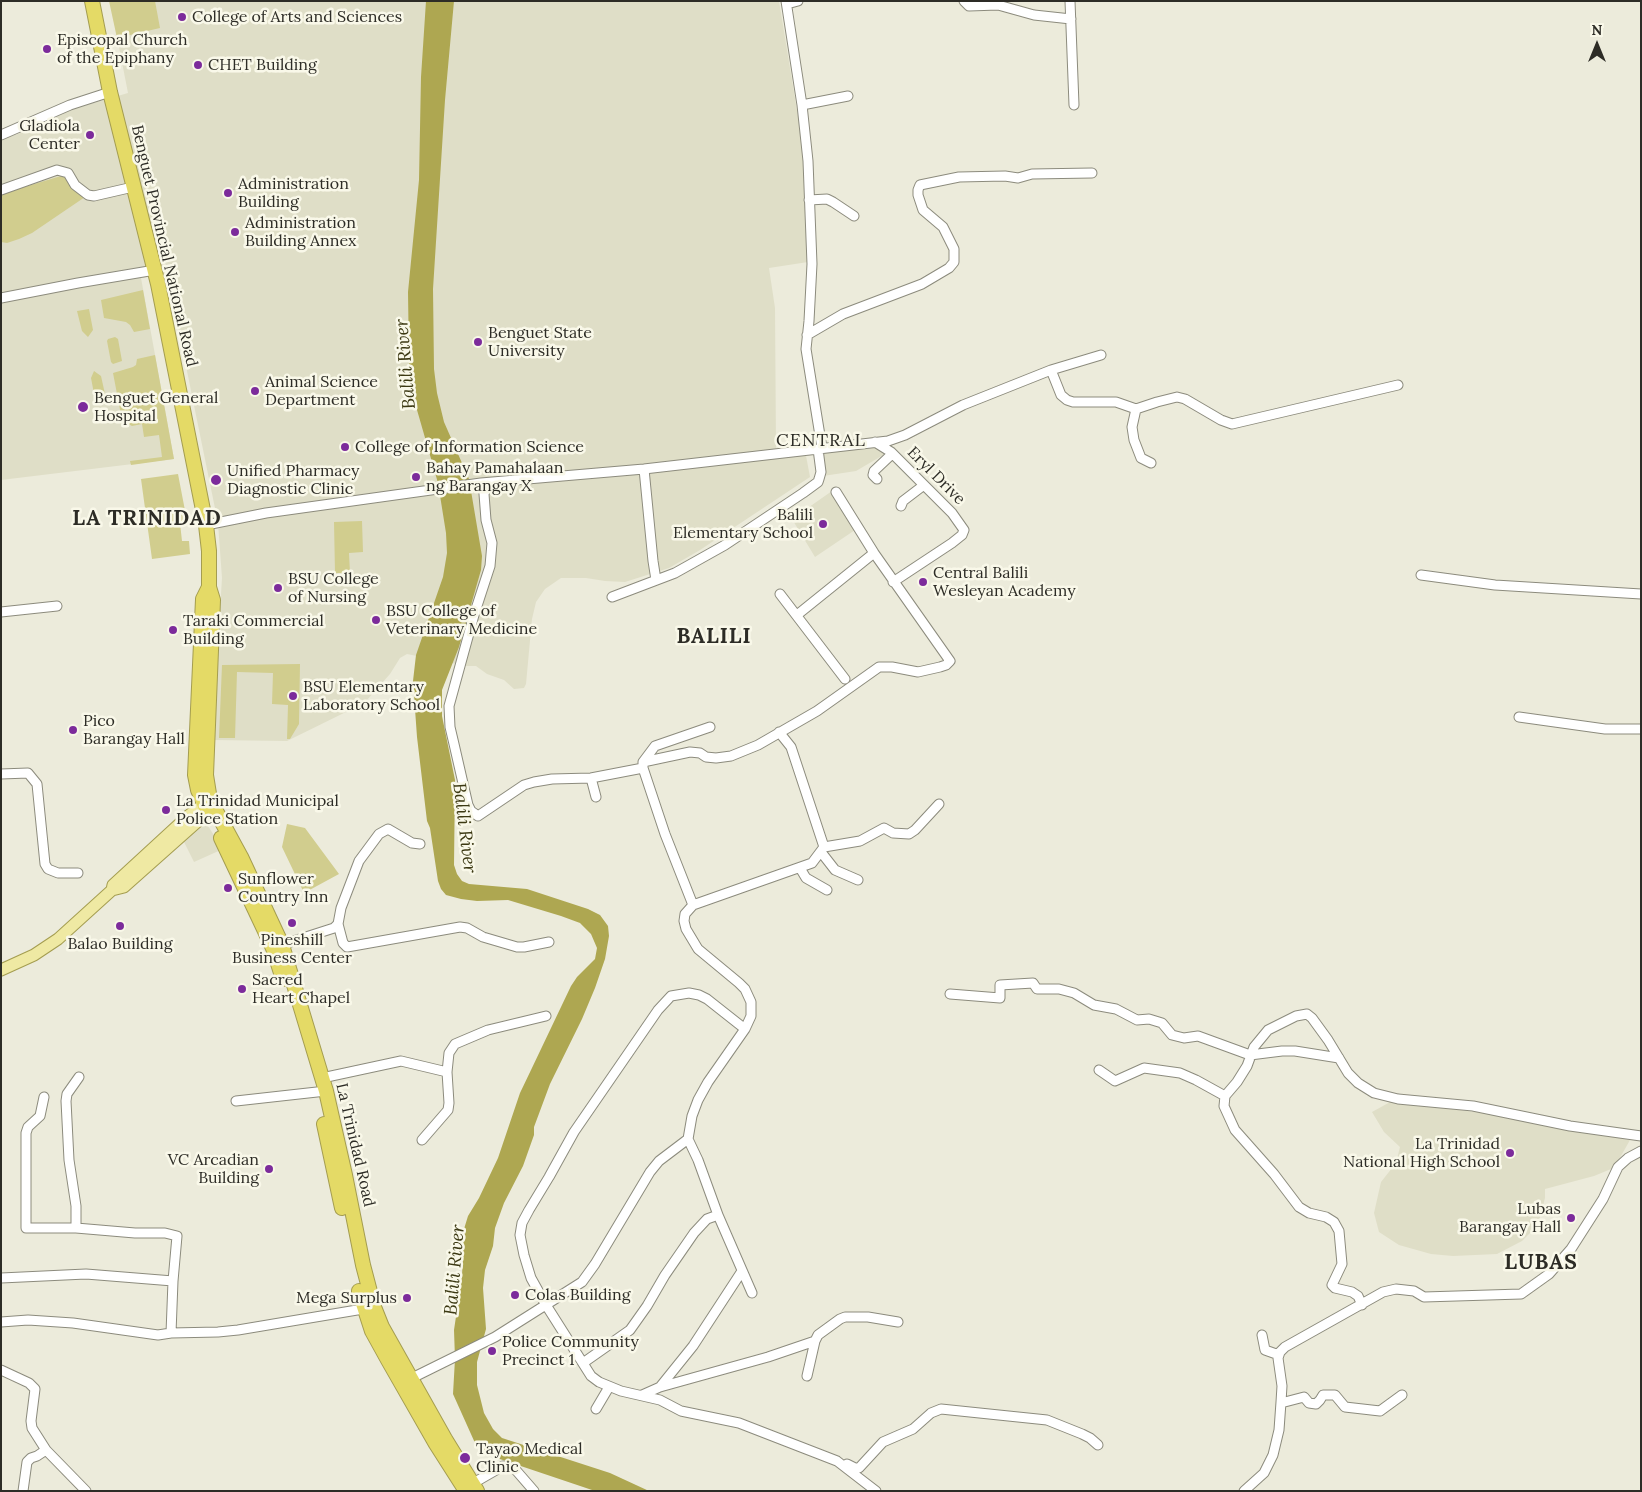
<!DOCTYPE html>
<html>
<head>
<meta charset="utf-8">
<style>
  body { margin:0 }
  #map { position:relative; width:1642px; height:1492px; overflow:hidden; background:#ecebdb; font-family:Lora,serif }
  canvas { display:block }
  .frame { position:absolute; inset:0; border:2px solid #2d2c26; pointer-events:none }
  .north { position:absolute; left:1572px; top:20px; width:50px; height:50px; -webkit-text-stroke:4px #f9f8e9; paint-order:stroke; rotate:0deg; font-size:14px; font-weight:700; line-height:20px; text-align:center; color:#2d2c26 }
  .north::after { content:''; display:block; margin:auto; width:18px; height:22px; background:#2d2c26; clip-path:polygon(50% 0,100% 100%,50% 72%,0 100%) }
</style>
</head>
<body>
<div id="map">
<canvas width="1642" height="1492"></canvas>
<div class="frame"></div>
<div class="north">N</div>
</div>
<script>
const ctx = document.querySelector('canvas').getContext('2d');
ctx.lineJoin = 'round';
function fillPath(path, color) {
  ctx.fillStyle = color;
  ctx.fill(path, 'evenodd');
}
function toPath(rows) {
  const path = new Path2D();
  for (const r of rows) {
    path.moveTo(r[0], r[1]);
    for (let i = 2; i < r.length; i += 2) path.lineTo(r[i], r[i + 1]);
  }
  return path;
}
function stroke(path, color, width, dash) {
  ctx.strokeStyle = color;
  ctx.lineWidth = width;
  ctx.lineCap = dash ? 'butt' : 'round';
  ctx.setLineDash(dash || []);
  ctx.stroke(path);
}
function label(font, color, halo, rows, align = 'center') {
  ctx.font = font + ' Lora,serif';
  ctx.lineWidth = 5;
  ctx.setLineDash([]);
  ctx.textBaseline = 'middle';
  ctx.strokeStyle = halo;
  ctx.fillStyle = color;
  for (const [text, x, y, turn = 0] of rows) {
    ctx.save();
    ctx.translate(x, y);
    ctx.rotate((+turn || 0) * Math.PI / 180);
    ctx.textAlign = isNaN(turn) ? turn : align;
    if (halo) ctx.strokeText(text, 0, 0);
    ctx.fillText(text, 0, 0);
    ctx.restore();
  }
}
const built = toPath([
  [110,1,779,1,802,141,808,262,769,268,775,308,776,448,804,445,810,477,700,550,669,568,625,582,605,581,586,578,561,578,545,589,536,602,532,619,526,684,524,688,514,689,504,680,487,674,476,666,467,666,407,654,400,658,390,674,367,700,348,711,287,741,214,740,217,659,222,578,218,523,167,273,141,278,174,459,1,480,1,139,18,134,73,109,128,93],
  [873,443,885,454,856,471,823,476,820,452],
  [832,491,855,530,815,557,792,519],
  [206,823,223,849,194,862,183,840],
  [1392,1101,1498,1115,1630,1140,1617,1163,1611,1169,1594,1176,1545,1189,1545,1198,1538,1225,1522,1241,1497,1254,1453,1256,1431,1254,1399,1245,1379,1232,1374,1213,1381,1182,1396,1163,1400,1147,1384,1132,1372,1112]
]);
const green = toPath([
  [109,1,155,1,160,28,117,38],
  [61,176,65,177,85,197,32,233,19,239,7,243,1,242,1,194],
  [143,290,150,329,134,332,130,325,126,322,104,318,101,300],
  [89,309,93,330,88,337,82,331,77,311],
  [115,337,118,339,122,361,113,364,111,362,107,341,108,339],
  [155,355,174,459,131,465,130,461,162,457,159,435,144,437,142,424,132,426,122,420,113,373,133,367,136,365,137,359],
  [94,371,101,376,107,403,96,404,91,378],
  [178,474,187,521,180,523,182,541,189,541,190,554,152,559,141,479],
  [362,521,363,552,349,553,350,573,335,573,334,522],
  [300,664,299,724,290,739,287,739,288,705,272,704,273,673,237,672,235,738,219,738,222,665],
  [287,824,305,828,339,874,304,893,282,847]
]);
const water = toPath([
  [426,1,454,1,445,100,433,289,434,369,437,393,444,422,469,479,482,556,481,570,459,647,442,690,442,716,455,780,454,865,457,874,462,881,469,884,527,889,588,909,600,915,608,926,609,936,605,959,595,988,582,1019,550,1084,534,1127,534,1135,523,1166,504,1203,495,1228,493,1246,485,1270,483,1288,486,1329,477,1362,477,1385,484,1413,493,1429,502,1438,610,1473,649,1491,595,1491,494,1457,475,1443,453,1394,455,1359,454,1330,462,1276,464,1229,468,1216,479,1198,498,1158,520,1093,531,1070,571,986,577,977,595,959,597,948,591,934,580,923,561,916,508,900,477,901,461,899,446,895,441,889,438,881,430,828,427,821,417,737,413,681,416,655,443,577,447,553,446,533,438,483,413,396,409,361,408,292,419,180,421,77]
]);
const minor = toPath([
  [786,1,802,105,808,161,812,264,809,321,806,349,822,448],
  [964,1,969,6,998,5,1034,15,1071,19],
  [1070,1,1074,105],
  [787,4,798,1],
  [802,105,848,96],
  [1,135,70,105,110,92],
  [1,190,57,170,68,173,75,185,88,195,94,196,133,187],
  [809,200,827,199,833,202,854,216],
  [1,298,78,283,155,270],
  [807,335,843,314,922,284,949,268,954,262,954,249,943,227,923,210,918,195,918,190,920,185,959,177,1005,176,1018,178,1032,174,1092,173],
  [1051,370,1061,395,1067,400,1073,402,1116,402,1136,409,1157,402,1177,397,1185,399,1221,420,1232,424,1398,385],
  [1136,409,1132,427,1134,440,1141,458,1151,463],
  [875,442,891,452,952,513,964,530,962,535,952,543,893,582],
  [644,469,653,561,656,580],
  [877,479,873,475,874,471,892,454],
  [488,483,484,494,486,520,492,543,490,566,474,615,449,706,450,727,454,744,468,805,471,811,478,816,524,785,534,782,552,779,591,778,643,768],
  [901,506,903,501,924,485],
  [206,525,266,513,481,483,644,469,888,441,905,435,963,405,1051,370,1101,355],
  [1421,575,1495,585,1641,594],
  [780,594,845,679],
  [612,597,675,573,725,545,803,493,818,482,819,479,821,472,818,449],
  [1,612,57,606],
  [797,615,874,553],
  [1519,717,1605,729,1641,729],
  [779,732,791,747,824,847],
  [643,762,690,752,700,753,706,757,716,758,731,756,758,745,817,711,879,667,892,667,918,672,940,667,946,665,950,661,874,553,836,492],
  [1,774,28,773,37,784,45,864,48,869,58,873,78,873],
  [591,778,596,797],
  [821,852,835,870,858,880],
  [800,868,806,878,827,890],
  [693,905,665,834,643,768,643,762,655,746,710,727],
  [338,924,343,943,347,947,460,927,467,928,483,937,517,947,524,947,549,942],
  [278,946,334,928,338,924,341,908,359,861,379,834,388,829,412,843,420,844],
  [950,994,1000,998,1000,985,1033,983,1037,989,1059,989,1074,993,1094,1005,1116,1009,1137,1020,1149,1019,1162,1023,1172,1035,1184,1038,1198,1036,1250,1055,1282,1051,1295,1051,1339,1058],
  [745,1029,707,999,699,995,689,993,671,996,658,1010,574,1132,549,1177,529,1210,522,1223,520,1235,524,1255,531,1278,546,1305,591,1376,599,1382,621,1391,660,1400,681,1411,739,1423,837,1461,876,1491],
  [1099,1070,1115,1081,1144,1068,1180,1073,1196,1080,1225,1096],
  [322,1078,401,1061,447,1072],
  [236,1101,326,1091],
  [422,1140,448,1110,449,1103,447,1072,449,1053,455,1044,488,1030,546,1016],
  [76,1228,76,1206,69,1160,66,1101,67,1094,79,1077],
  [1,1278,86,1274,173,1281],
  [752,1293,718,1215,698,1160,688,1139,692,1116,698,1100,708,1082,745,1029,751,1016,751,1002,745,989,739,983,698,949,686,929,684,921,685,914,693,905,812,863,824,847,860,841,884,828,893,833,909,834,915,830,939,804],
  [1362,1305,1358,1296,1352,1292,1335,1288,1332,1285,1342,1264,1339,1231,1334,1222,1326,1217,1309,1213,1299,1207,1274,1174,1235,1130,1224,1106,1225,1096,1237,1082,1247,1066,1254,1047,1268,1030,1296,1016,1307,1014,1312,1018,1328,1040,1348,1073,1358,1083,1374,1093,1398,1099,1473,1106,1570,1126,1641,1136],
  [1,1322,28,1320,73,1323,158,1335,171,1333,173,1281,177,1236,165,1233,135,1233,76,1228,26,1228,26,1133,28,1127,40,1116,44,1097],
  [171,1333,218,1332,238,1330,369,1308],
  [1262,1335,1265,1350,1279,1355],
  [583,1363,630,1330,647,1306,665,1275,694,1233,707,1219,718,1215],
  [1,1370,29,1383,35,1389,31,1421,32,1428,46,1450,86,1491],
  [807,1376,815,1341,818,1335,840,1319,845,1317,868,1317,898,1322],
  [408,1380,495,1337,582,1282,595,1264,650,1172,659,1161,688,1139],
  [660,1387,693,1346,742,1271],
  [642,1395,660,1387,768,1357,815,1341],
  [1281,1403,1304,1397,1309,1403,1316,1404,1320,1400,1323,1395,1335,1395,1345,1407,1380,1411,1402,1395],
  [596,1409,609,1387],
  [847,1464,855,1468,859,1468,883,1442,913,1429,931,1413,941,1409,1047,1420,1082,1434,1090,1438,1098,1445],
  [470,1485,503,1466,514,1468,534,1491],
  [23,1491,27,1462,31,1458,37,1456,46,1450],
  [1244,1491,1264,1473,1273,1455,1279,1430,1281,1402,1282,1386,1278,1358,1280,1352,1285,1347,1383,1292,1396,1289,1414,1291,1424,1297,1521,1294,1549,1274,1571,1249,1603,1199,1618,1167,1628,1158,1641,1151]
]);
const major = toPath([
  [112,890,124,887,214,807],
  [1,970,34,955,58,939,112,890,113,885,188,816,210,800]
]);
const highway = toPath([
  [92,1,110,92,158,284,206,525,209,551,209,587,213,600,206,775,210,800,241,857,282,945,326,1091,345,1175,363,1265,374,1307,382,1327,445,1439,477,1491],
  [206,808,198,790,195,775,203,599,209,587],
  [221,838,273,948,283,979],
  [324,1124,342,1208],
  [359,1291,372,1331,388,1360,436,1444,466,1491]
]);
const markers = [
  [182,17,5,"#7c2b9b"],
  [47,49,5,"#7c2b9b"],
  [198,65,5,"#7c2b9b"],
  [90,135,5,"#7c2b9b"],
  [228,193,5,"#7c2b9b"],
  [235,232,5,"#7c2b9b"],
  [478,342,5,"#7c2b9b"],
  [255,391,5,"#7c2b9b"],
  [83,407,6,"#7c2b9b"],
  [345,447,5,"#7c2b9b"],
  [416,477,5,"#7c2b9b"],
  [216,480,6,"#7c2b9b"],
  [823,524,5,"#7c2b9b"],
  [923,582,5,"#7c2b9b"],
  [278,588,5,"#7c2b9b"],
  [376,620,5,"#7c2b9b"],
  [173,630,5,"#7c2b9b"],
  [293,696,5,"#7c2b9b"],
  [73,730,5,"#7c2b9b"],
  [166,810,5,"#7c2b9b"],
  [228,888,5,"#7c2b9b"],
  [292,923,5,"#7c2b9b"],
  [120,926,5,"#7c2b9b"],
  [242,989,5,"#7c2b9b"],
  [1510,1153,5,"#7c2b9b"],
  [269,1169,5,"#7c2b9b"],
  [1571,1218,5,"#7c2b9b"],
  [515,1295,5,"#7c2b9b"],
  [407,1298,5,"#7c2b9b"],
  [492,1351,5,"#7c2b9b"],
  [465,1458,6,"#7c2b9b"]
];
const poiNames = [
  ["College of Arts and Sciences",192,17],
  ["Episcopal Church",57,40],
  ["of the Epiphany",57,58],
  ["CHET Building",208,65],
  ["Gladiola",80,126,"right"],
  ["Center",80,144,"right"],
  ["Administration",238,184],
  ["Building",238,202],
  ["Administration",245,223],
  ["Building Annex",245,241],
  ["Benguet State",488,333],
  ["University",488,351],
  ["Animal Science",265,382],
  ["Department",265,400],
  ["Benguet General",94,398],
  ["Hospital",94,416],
  ["College of Information Science",355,447],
  ["Bahay Pamahalaan",426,468],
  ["ng Barangay X",426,486],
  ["Unified Pharmacy",227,471],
  ["Diagnostic Clinic",227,489],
  ["Balili",813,515,"right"],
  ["Elementary School",813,533,"right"],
  ["Central Balili",933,573],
  ["Wesleyan Academy",933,591],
  ["BSU College",288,579],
  ["of Nursing",288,597],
  ["BSU College of",386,611],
  ["Veterinary Medicine",386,629],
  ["Taraki Commercial",183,621],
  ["Building",183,639],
  ["BSU Elementary",303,687],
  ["Laboratory School",303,705],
  ["Pico",83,721],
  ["Barangay Hall",83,739],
  ["La Trinidad Municipal",176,801],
  ["Police Station",176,819],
  ["Sunflower",238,879],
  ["Country Inn",238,897],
  ["Pineshill",292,940,"center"],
  ["Business Center",292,958,"center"],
  ["Balao Building",120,944,"center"],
  ["Sacred",252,980],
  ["Heart Chapel",252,998],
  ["La Trinidad",1500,1144,"right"],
  ["National High School",1500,1162,"right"],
  ["VC Arcadian",259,1160,"right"],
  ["Building",259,1178,"right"],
  ["Lubas",1561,1209,"right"],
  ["Barangay Hall",1561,1227,"right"],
  ["Colas Building",525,1295],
  ["Mega Surplus",397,1298,"right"],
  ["Police Community",502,1342],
  ["Precinct 1",502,1360],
  ["Tayao Medical",476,1449],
  ["Clinic",476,1467]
];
const streetNames = [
  ["Benguet Provincial National Road",164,246,77],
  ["Eryl Drive",936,476,45],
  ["La Trinidad Road",355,1145,77]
];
const waterNames = [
  ["Balili River",406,364,-95],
  ["Balili River",464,828,83],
  ["Balili River",455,1270,-85]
];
const neighbourhoodNames = [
  ["CENTRAL",821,441]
];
const districtNames = [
  ["LA TRINIDAD",147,519],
  ["BALILI",714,637],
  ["LUBAS",1541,1263]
];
fillPath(built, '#dfdec7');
fillPath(green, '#d1cd8e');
fillPath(water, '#aea751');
stroke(minor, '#8c8b7d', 11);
stroke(major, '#a49d50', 13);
stroke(highway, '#a49d50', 16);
stroke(minor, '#fff', 9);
stroke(major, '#efe9a3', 11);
stroke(highway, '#e4da66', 14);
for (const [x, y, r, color] of markers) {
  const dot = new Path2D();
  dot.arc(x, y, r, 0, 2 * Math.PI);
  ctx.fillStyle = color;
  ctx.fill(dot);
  stroke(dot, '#f9f8e9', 2);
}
label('16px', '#2d2c26', '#f9f8e9', poiNames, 'left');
label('16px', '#2d2c26', '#f9f8e9', streetNames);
label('italic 18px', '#3c3913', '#f9f8e9', waterNames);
ctx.letterSpacing = '1px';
label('18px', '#2d2c26', '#f9f8e9', neighbourhoodNames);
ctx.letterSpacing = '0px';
ctx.letterSpacing = '1px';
label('bold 21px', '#2d2c26', '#f9f8e9', districtNames);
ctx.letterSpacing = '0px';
</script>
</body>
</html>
